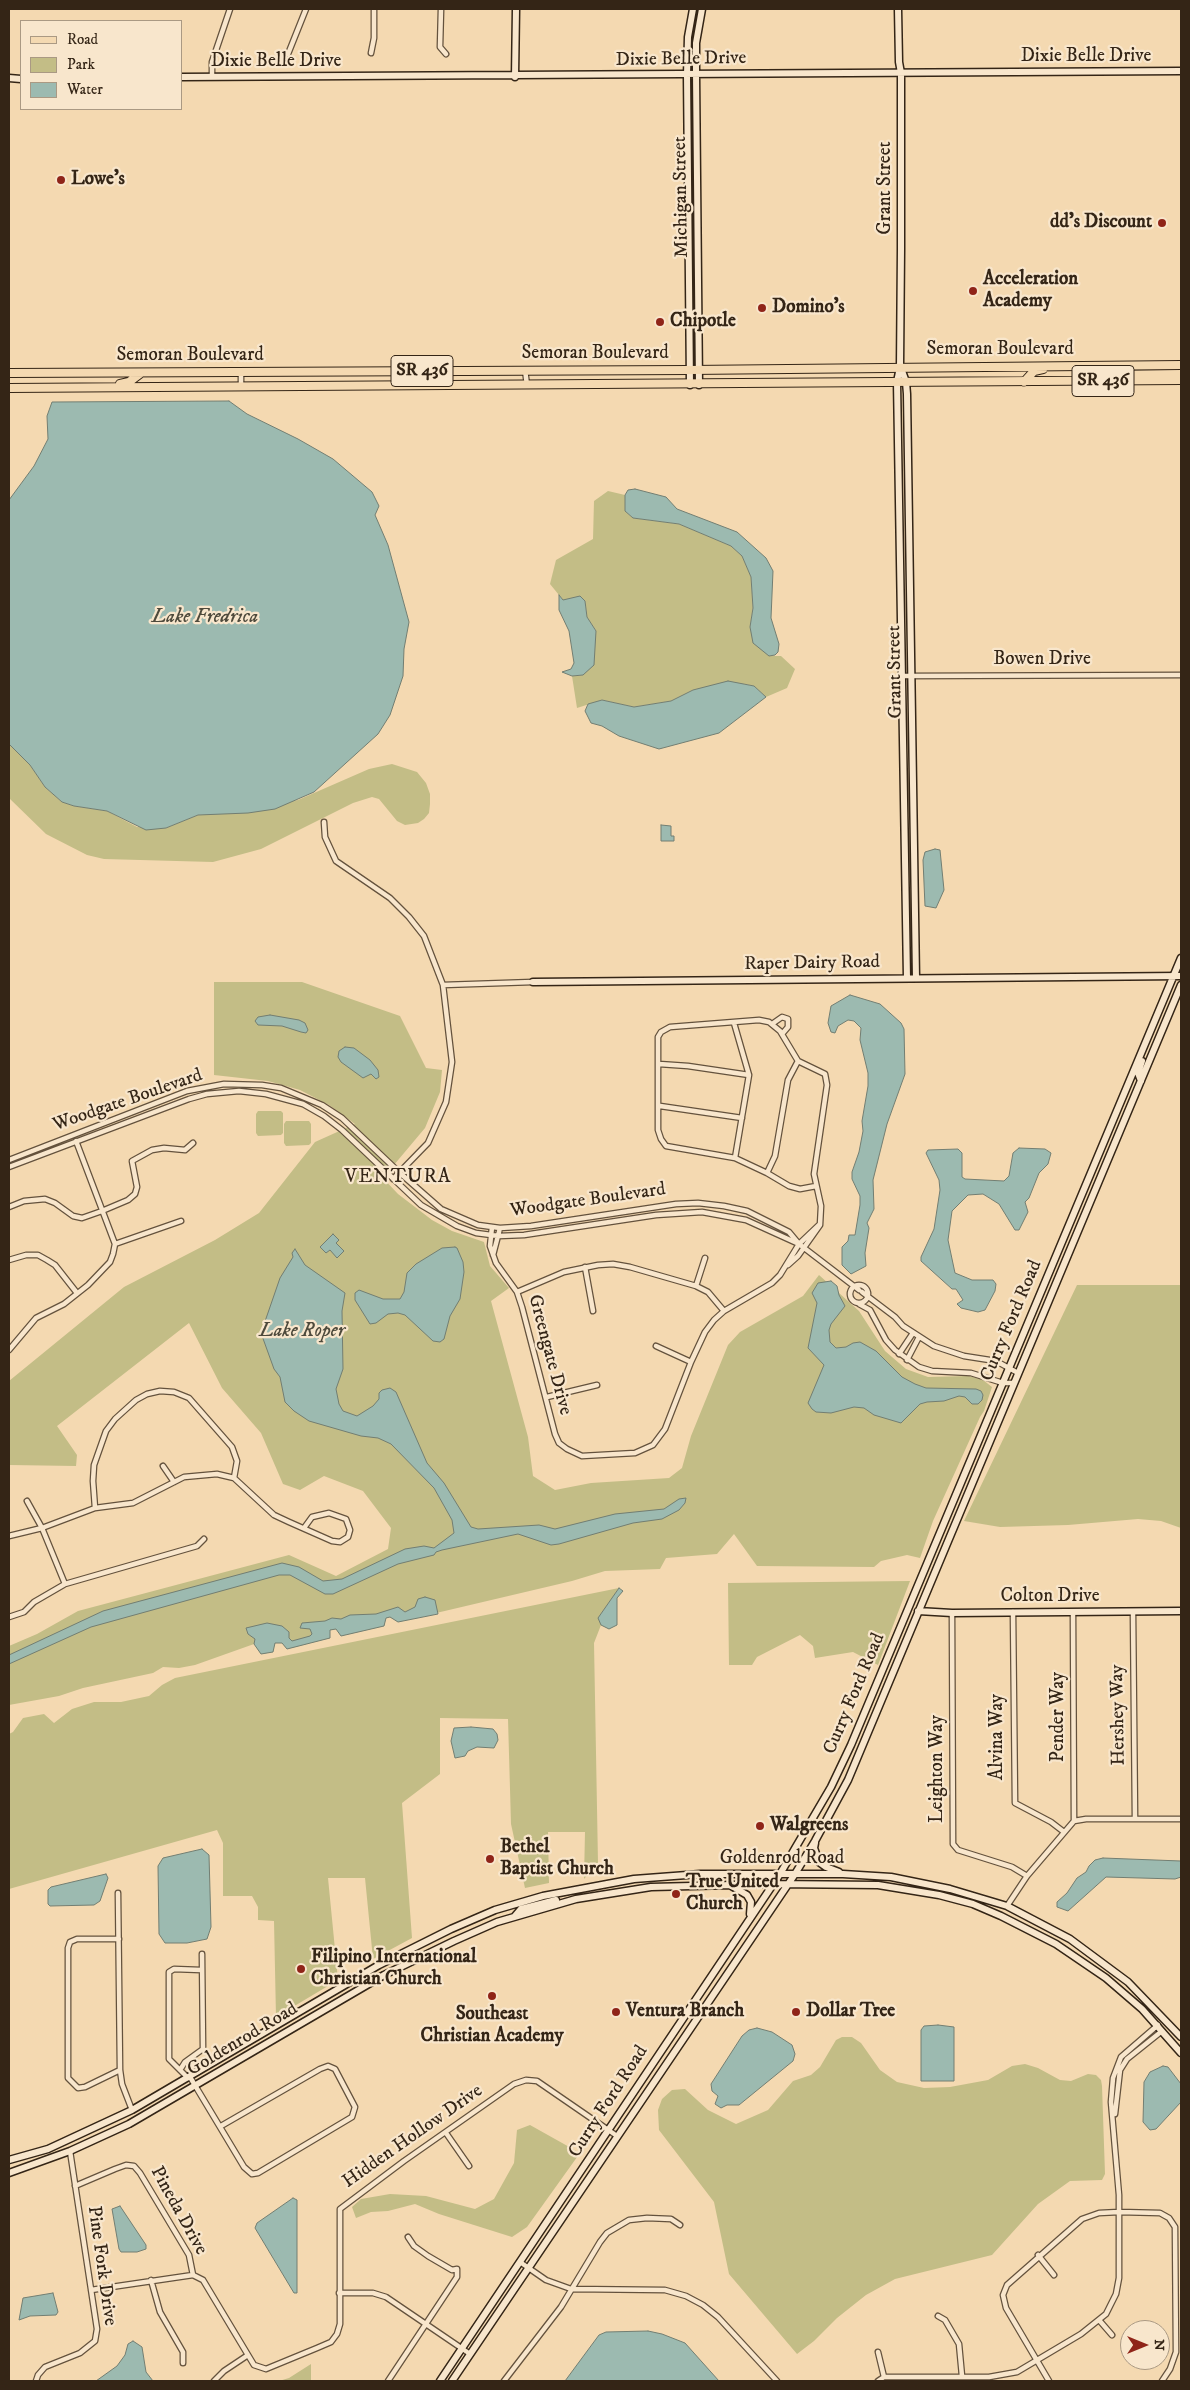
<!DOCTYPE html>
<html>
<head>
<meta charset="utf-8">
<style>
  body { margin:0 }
  #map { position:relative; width:1190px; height:2390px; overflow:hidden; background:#f4d9b1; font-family:"IM FELL DW Pica",serif }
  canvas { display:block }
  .frame { position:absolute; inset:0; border:10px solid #342516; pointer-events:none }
  .legend { position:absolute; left:20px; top:20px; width:162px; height:90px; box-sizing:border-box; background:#f8e6cc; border:1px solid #aa9983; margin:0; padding:6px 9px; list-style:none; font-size:15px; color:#342516 }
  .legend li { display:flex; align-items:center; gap:10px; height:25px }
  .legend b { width:25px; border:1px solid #aa9983 }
  .north { position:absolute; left:1120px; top:2320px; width:50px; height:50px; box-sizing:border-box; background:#f8e6cc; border:1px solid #aa9983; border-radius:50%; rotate:90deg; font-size:14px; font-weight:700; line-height:20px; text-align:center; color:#342516 }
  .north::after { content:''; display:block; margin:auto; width:18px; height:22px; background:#8f2418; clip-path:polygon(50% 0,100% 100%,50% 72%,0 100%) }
</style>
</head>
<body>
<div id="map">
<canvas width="1190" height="2390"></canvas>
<div class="frame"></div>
<ul class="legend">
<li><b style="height:6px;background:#f4d9b1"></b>Road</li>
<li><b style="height:14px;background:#c3bd86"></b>Park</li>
<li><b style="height:14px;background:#9cbab0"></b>Water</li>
</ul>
<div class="north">N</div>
</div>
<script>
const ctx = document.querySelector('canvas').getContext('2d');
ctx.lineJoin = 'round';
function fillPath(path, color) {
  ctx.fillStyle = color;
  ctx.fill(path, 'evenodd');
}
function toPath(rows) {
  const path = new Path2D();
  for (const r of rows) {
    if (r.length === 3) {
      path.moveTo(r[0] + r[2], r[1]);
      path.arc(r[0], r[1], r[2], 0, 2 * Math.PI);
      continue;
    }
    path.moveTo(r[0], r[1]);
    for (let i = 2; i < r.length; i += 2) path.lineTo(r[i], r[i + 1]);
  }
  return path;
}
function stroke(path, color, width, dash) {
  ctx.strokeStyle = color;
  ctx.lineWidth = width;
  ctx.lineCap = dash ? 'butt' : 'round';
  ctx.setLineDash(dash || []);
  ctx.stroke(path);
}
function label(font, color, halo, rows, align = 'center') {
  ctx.font = font + ' "IM FELL DW Pica",serif';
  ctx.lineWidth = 4.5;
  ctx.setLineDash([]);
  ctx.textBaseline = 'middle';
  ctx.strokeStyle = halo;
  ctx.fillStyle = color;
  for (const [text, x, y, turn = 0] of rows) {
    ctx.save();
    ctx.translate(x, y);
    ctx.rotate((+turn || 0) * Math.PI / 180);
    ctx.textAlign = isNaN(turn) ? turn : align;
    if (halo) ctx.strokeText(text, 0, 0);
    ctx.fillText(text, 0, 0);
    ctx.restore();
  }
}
const green = toPath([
  [608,491,625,495,625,511,633,518,679,524,731,546,742,556,751,577,753,608,750,627,769,656,781,656,795,669,787,688,766,697,754,686,744,684,693,690,671,701,634,707,602,700,577,708,572,676,583,675,596,631,587,617,585,601,563,600,550,584,556,560,593,539,594,501],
  [9,744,30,765,45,787,62,802,74,806,107,811,137,827,166,828,198,815,298,800,369,769,392,764,417,772,426,783,430,794,430,804,429,813,424,819,418,823,405,825,397,821,379,799,372,797,353,803,261,849,213,862,104,859,87,855,46,834,9,798],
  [214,982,302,982,400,1016,426,1068,442,1070,440,1092,425,1128,383,1178,398,1194,432,1220,452,1231,484,1242,490,1266,509,1288,491,1301,528,1437,533,1476,555,1490,591,1483,669,1478,682,1468,691,1436,728,1345,740,1332,803,1296,819,1275,859,1311,885,1351,906,1369,928,1377,969,1376,983,1380,992,1387,984,1411,980,1417,933,1521,920,1558,907,1555,881,1561,874,1567,757,1566,734,1534,717,1554,666,1558,660,1569,605,1571,572,1581,398,1622,390,1617,386,1618,384,1626,341,1636,336,1629,330,1630,330,1638,287,1649,282,1643,275,1643,273,1652,261,1654,254,1644,195,1665,179,1668,163,1667,153,1673,83,1688,59,1696,9,1705,9,1646,37,1634,78,1611,289,1555,336,1576,388,1549,391,1528,363,1491,324,1476,300,1490,283,1484,261,1433,222,1388,189,1323,57,1426,77,1455,76,1466,9,1465,9,1381,124,1287,215,1240,259,1213,315,1142,355,1124,329,1105,300,1090,268,1081,214,1075],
  [258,1111,281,1111,283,1113,283,1133,281,1135,258,1136,256,1133,256,1114],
  [286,1121,309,1121,311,1124,311,1143,309,1145,286,1146,284,1143,284,1124],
  [1077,1285,1181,1285,1181,1528,1161,1521,1138,1519,1068,1525,1000,1527,964,1521],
  [910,1581,878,1665,853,1652,815,1658,813,1646,800,1635,757,1657,752,1665,729,1665,728,1583],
  [619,1588,599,1618,601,1625,594,1643,598,1863,584,1879,585,1832,548,1832,549,1883,525,1888,511,1824,508,1719,440,1718,440,1774,402,1803,412,1938,373,1959,365,1878,328,1878,338,1980,276,2017,274,1921,258,1920,258,1907,252,1896,223,1896,223,1843,217,1830,9,1889,9,1734,13,1732,23,1718,44,1714,54,1723,72,1709,94,1702,121,1702,149,1696,162,1685,175,1678],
  [842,2037,852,2037,861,2043,880,2070,897,2082,924,2088,950,2087,988,2080,1012,2066,1025,2064,1038,2068,1060,2080,1071,2081,1088,2074,1096,2075,1101,2080,1102,2086,1105,2174,1102,2180,1070,2181,1038,2204,992,2255,895,2279,866,2295,837,2318,814,2341,797,2354,729,2274,714,2202,659,2130,658,2110,662,2099,672,2090,685,2089,708,2110,736,2124,768,2110,793,2081,811,2075,820,2067,836,2040],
  [530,2125,580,2153,527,2227,512,2237,439,2214,415,2204,388,2211,371,2212,356,2218,352,2207,361,2199,390,2194,426,2196,475,2209,494,2199,514,2163,517,2130],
  [311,2364,311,2381,279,2381,289,2378]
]);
const water = toPath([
  [229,401,247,414,298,439,333,459,372,492,379,506,375,515,388,545,409,622,404,649,403,676,390,715,378,734,314,792,275,809,248,813,198,815,166,828,146,830,107,811,74,806,62,802,45,787,30,765,9,744,9,500,34,466,48,439,47,416,52,402,229,401],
  [635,489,666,497,677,509,737,532,766,558,773,571,771,618,779,644,778,652,775,655,769,656,753,643,750,627,753,608,751,577,742,556,731,546,679,524,633,518,625,511,625,495,628,490,635,489],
  [559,595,563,600,580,596,585,601,587,617,596,631,594,665,583,675,572,676,562,672,571,669,574,663,569,631,559,610,559,595],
  [728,681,754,686,766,697,719,733,659,749,619,736,602,726,591,723,585,711,588,704,602,700,634,707,671,701,693,690,728,681],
  [661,825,671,826,671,836,674,836,674,841,661,841,661,825],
  [935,849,940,850,944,890,936,908,925,906,923,860,925,852,935,849],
  [850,995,880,1004,901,1023,904,1029,905,1074,887,1124,873,1180,874,1209,867,1223,869,1228,865,1253,866,1266,851,1274,842,1265,842,1247,848,1241,849,1235,855,1235,860,1205,860,1196,852,1179,852,1172,859,1152,863,1131,862,1121,868,1086,868,1073,860,1040,861,1028,854,1021,848,1020,838,1026,835,1033,831,1032,828,1023,831,1006,850,995],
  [270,1015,299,1020,305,1023,308,1030,306,1033,301,1032,282,1026,258,1025,255,1021,258,1017,270,1015],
  [345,1047,354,1048,370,1060,378,1070,379,1077,376,1079,371,1074,363,1078,341,1062,338,1057,339,1051,345,1047],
  [1019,1148,1045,1149,1051,1153,1048,1164,1039,1173,1029,1198,1025,1202,1028,1212,1019,1230,1015,1230,999,1204,983,1194,968,1195,952,1211,948,1240,955,1273,972,1280,993,1280,996,1284,995,1291,985,1310,978,1312,961,1308,957,1304,963,1300,956,1289,952,1289,921,1261,921,1257,934,1229,940,1190,939,1180,926,1153,928,1150,958,1149,962,1153,962,1177,965,1179,1004,1181,1009,1176,1013,1153,1019,1148],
  [333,1234,339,1240,336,1243,344,1251,337,1258,330,1250,326,1253,320,1247,333,1234],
  [455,1247,457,1248,463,1262,464,1272,460,1299,450,1316,444,1339,440,1342,433,1341,405,1315,398,1313,388,1314,376,1323,370,1324,355,1300,355,1293,359,1290,383,1299,400,1299,404,1292,407,1273,416,1264,442,1248,455,1247],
  [295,1249,305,1265,345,1293,342,1311,343,1369,336,1389,339,1404,343,1411,357,1416,373,1406,379,1399,379,1393,382,1390,390,1388,396,1392,427,1463,444,1483,471,1527,478,1529,539,1525,555,1529,615,1514,664,1509,679,1499,686,1498,685,1503,679,1510,662,1519,633,1523,559,1544,551,1545,518,1534,442,1550,436,1552,434,1555,398,1564,333,1594,325,1594,290,1575,279,1575,91,1627,9,1664,9,1655,103,1611,282,1563,299,1567,323,1581,342,1579,405,1549,424,1546,434,1548,454,1533,452,1520,434,1488,391,1444,378,1438,361,1436,309,1421,294,1411,285,1402,280,1377,274,1369,261,1333,280,1278,293,1257,292,1253,295,1249],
  [831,1281,837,1286,839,1295,845,1306,831,1324,829,1330,830,1342,836,1348,846,1347,853,1343,860,1342,876,1351,902,1377,915,1384,926,1388,976,1389,981,1391,983,1395,982,1400,978,1404,972,1404,965,1397,959,1396,944,1401,927,1402,920,1404,901,1423,874,1415,864,1408,854,1407,831,1413,816,1412,812,1409,808,1403,824,1365,808,1348,817,1303,812,1293,818,1283,831,1281],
  [619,1588,623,1591,617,1598,617,1625,609,1629,601,1625,598,1618,619,1588],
  [425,1597,435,1600,438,1614,398,1622,390,1617,386,1618,384,1626,341,1636,336,1629,330,1630,330,1638,287,1649,282,1643,275,1643,273,1652,261,1654,254,1644,255,1639,248,1634,246,1628,267,1623,282,1626,289,1632,289,1638,292,1641,310,1636,312,1634,310,1629,300,1628,302,1623,325,1621,332,1618,341,1619,350,1615,376,1614,398,1607,405,1612,415,1607,418,1599,425,1597],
  [471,1727,493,1729,497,1734,498,1740,494,1748,477,1747,468,1751,465,1756,455,1758,451,1741,454,1728,471,1727],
  [202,1849,209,1855,211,1927,207,1939,187,1943,165,1943,159,1934,158,1866,163,1858,202,1849],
  [1103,1858,1181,1861,1181,1877,1175,1879,1106,1877,1068,1911,1057,1907,1057,1902,1067,1893,1077,1878,1086,1872,1089,1866,1095,1860,1103,1858],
  [106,1874,108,1878,100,1901,94,1905,50,1906,48,1904,48,1890,51,1887,106,1874],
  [938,2025,954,2027,954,2081,921,2081,921,2030,924,2026,938,2025],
  [757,2028,772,2032,792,2045,795,2054,793,2061,739,2105,727,2105,721,2108,715,2104,718,2096,712,2091,711,2084,742,2036,749,2030,757,2028],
  [1163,2066,1168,2067,1181,2084,1181,2102,1156,2129,1150,2130,1143,2122,1144,2082,1150,2072,1163,2066],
  [293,2198,297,2200,297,2293,294,2293,255,2228,257,2223,293,2198],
  [120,2206,146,2245,146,2249,137,2252,121,2252,119,2249,112,2209,120,2206],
  [53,2293,58,2312,56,2315,30,2316,19,2320,23,2298,53,2293],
  [648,2331,662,2334,685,2343,719,2381,565,2381,599,2335,606,2332,648,2331],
  [133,2341,142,2347,146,2372,153,2381,96,2381,117,2366,125,2355,128,2344,133,2341]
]);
const street = toPath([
  [441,9,440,47,446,54],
  [371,53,374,38,374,9],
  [288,54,306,9],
  [212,76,212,62,230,9],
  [525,370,527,385],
  [241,387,241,372],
  [902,676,1181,675],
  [324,822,325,837,336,861,390,898,409,917,424,936,443,985,452,1062,446,1102,428,1143,393,1179],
  [443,985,533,982],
  [734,1023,749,1075,735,1158],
  [772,1024,782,1017,788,1019,788,1027,782,1034],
  [659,1064,688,1066,749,1075],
  [660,1106,742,1118],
  [9,1160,187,1091,224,1084,262,1085,281,1088,322,1105,342,1118,400,1173,441,1209,478,1225,500,1228,531,1226,676,1204,698,1203,724,1206,747,1211,789,1232,799,1244,859,1290],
  [9,1167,189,1099,207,1094,239,1091,266,1094,303,1104,324,1116,342,1130,421,1205,457,1226,476,1233,499,1236,524,1235,656,1215,702,1212,746,1220,799,1244],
  [767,1173,775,1156,788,1080,798,1061],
  [9,1207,24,1201,45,1199,55,1203,73,1216,82,1218,102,1211,128,1200,135,1194,137,1187,132,1161,152,1150,164,1148,185,1150,193,1143],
  [492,1227,490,1246,496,1263,517,1292,522,1307,555,1434,559,1443,567,1449,582,1456,635,1453,653,1445,665,1429,691,1362,705,1332,714,1320,724,1311,772,1283,780,1275,799,1244,819,1225],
  [115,1244,181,1221],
  [493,1255,500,1228],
  [9,1260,26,1255,38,1255,47,1260,55,1265,77,1293],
  [788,1265,798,1256,820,1225,821,1206,814,1174,827,1085,825,1074,798,1061,780,1031,769,1022,759,1020,670,1027,661,1032,658,1037,658,1130,661,1139,666,1146,735,1158,767,1173,789,1186,800,1189,816,1186],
  [585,1267,593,1311],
  [859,1294,9],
  [696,1286,705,1258],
  [517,1292,564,1272,598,1265,613,1264,630,1267,696,1286,708,1292,724,1311],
  [862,1292,895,1317,903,1326,934,1346,964,1356,996,1361,1018,1373],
  [859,1304,870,1310,886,1340,895,1350,919,1367,932,1371,971,1373,1003,1383,1014,1383],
  [656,1346,691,1362],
  [9,1350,36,1318,64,1304,88,1285,110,1262,113,1254,115,1244,76,1141],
  [899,1354,913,1333],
  [907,1360,919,1337],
  [547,1397,597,1385],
  [163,1466,174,1482],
  [27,1501,42,1528,65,1584],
  [95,1508,93,1481,94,1465,106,1431,115,1419,136,1400,147,1394,160,1391,174,1392,189,1398,232,1447,237,1461,234,1478],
  [9,1536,42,1528,95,1508,133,1503,184,1477,217,1474,234,1478,274,1515,289,1522,332,1541,340,1542,348,1537,350,1530,346,1519,329,1513,312,1517,304,1528],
  [1013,1612,1015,1803,1051,1822,1064,1832],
  [1073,1612,1074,1821],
  [1133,1612,1135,1819],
  [952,1613,953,1844,958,1850,1012,1867,1027,1876],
  [9,1617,24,1612,34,1602,65,1584,197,1546,204,1539],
  [118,1893,120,2070,122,2084,132,2110],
  [1007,1906,1027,1876,1074,1821,1086,1819,1181,1819],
  [119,1939,77,1939,70,1942,68,1948,68,2078,78,2088,85,2087,120,2070],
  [180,2070,185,2062,203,2049,202,1954],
  [190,2077,244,2167,252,2174,258,2173,352,2117,355,2107,335,2069,328,2066,320,2069,221,2126],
  [188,2078,169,2059,169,1972,174,1969,201,1970],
  [1115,2114,1120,2070,1127,2059,1162,2031],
  [446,2133,469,2166],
  [75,2186,115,2169,126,2165,134,2166,140,2173,189,2255,193,2275],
  [1038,2255,1054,2275],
  [520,2262,546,2280,571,2289,665,2290,686,2296,703,2305,718,2317,777,2381],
  [151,2280,160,2312,183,2352,183,2363],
  [91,2290,193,2275,203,2280,254,2365,266,2369,317,2348,331,2342,337,2334,340,2324,340,2209,404,2161,514,2084,526,2080,537,2081,617,2136],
  [339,2293,373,2293,386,2297,470,2354],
  [938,2316,945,2320,959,2344,962,2376],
  [1099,2320,1112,2335],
  [878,2352,884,2377],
  [36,2381,38,2375,45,2367,80,2353,95,2341,97,2329,70,2151],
  [214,2381,224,2371,248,2355],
  [388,2381,457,2277,457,2269,452,2270,428,2256,414,2246,408,2237],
  [504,2381,561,2307,600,2242,607,2233,629,2220,647,2218,671,2219,680,2225],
  [878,2381,884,2377,989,2377,1017,2372,1081,2334,1106,2314,1116,2294,1119,2278,1119,2195,1111,2102,1113,2078,1121,2057,1158,2025],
  [1049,2381,1006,2308,1003,2295,1007,2285,1082,2219,1099,2213,1119,2212,1160,2213,1169,2218,1175,2227,1176,2352,1170,2369,1162,2381]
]);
const secondary = toPath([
  [898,9,899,62,901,73,901,249,900,367,897,382,907,978],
  [181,77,1181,71],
  [515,77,516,9],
  [9,78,21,79],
  [901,368,906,382,907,394,916,978],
  [690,385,687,75,688,37,693,9],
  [699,385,696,74,696,43,702,9],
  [533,982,1181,976],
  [1141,1081,1138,1073,1142,1061],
  [918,1611,952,1613,1181,1611],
  [815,1843,814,1848,819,1862,826,1867,839,1872],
  [730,1885,747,1895,751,1902,750,1914],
  [515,1916,521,1909,556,1900],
  [9,2160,48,2149,132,2110,379,1965,451,1929,495,1910,543,1896,634,1879,700,1874,843,1874,891,1877,950,1889,1007,1906,1070,1939,1128,1982,1181,2037],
  [9,2173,70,2151,129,2124,384,1975,454,1941,497,1922,576,1899,651,1887,773,1884,878,1885,939,1895,973,1904,1001,1916,1056,1944,1106,1978,1142,2009,1181,2053],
  [440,2381,780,1874,831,1787,851,1745,1181,958],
  [452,2381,795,1874,815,1841,848,1780,1181,985]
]);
const primary = toPath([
  [9,373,690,370,1181,365],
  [1102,381,1112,375,1181,374],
  [1024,382,1034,371,1043,369],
  [120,384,129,382,141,373],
  [9,388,1181,380]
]);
const markers = [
  [61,180,5,"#8f2418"],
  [1162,223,5,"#8f2418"],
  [973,291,5,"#8f2418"],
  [762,308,5,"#8f2418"],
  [660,322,5,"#8f2418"],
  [760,1826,5,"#8f2418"],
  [490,1859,5,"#8f2418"],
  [676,1894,5,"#8f2418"],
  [301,1969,5,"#8f2418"],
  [492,1996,5,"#8f2418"],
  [616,2012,5,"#8f2418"],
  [796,2012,5,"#8f2418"]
];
const shields = [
  [422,371,62],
  [1103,381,62]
];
const shieldNames = [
  ["SR 436",422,371],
  ["SR 436",1103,381]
];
const streetNames = [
  ["Dixie Belle Drive",1086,57],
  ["Dixie Belle Drive",681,60,-1],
  ["Dixie Belle Drive",276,62],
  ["Grant Street",886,188,-90],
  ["Michigan Street",682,197,-91],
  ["Semoran Boulevard",1000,350],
  ["Semoran Boulevard",595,354],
  ["Semoran Boulevard",190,356],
  ["Bowen Drive",1042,660],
  ["Grant Street",896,672,-91],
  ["Raper Dairy Road",812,964,-1],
  ["Woodgate Boulevard",128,1101,-19],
  ["Woodgate Boulevard",588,1201,-8],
  ["Curry Ford Road",1012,1321,-67],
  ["Greengate Drive",549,1355,75],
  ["Colton Drive",1050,1597],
  ["Curry Ford Road",855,1694,-67],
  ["Hershey Way",1119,1715,-91],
  ["Pender Way",1059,1717,-90],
  ["Alvina Way",998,1737,-90],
  ["Leighton Way",938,1769,-90],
  ["Goldenrod Road",782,1859],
  ["Goldenrod Road",243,2040,-31],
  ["Curry Ford Road",609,2102,-57],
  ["Hidden Hollow Drive",413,2137,-35],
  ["Pineda Drive",178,2211,61],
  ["Pine Fork Drive",101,2266,82]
];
const poiNames = [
  ["Lowe's",71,180],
  ["dd's Discount",1152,223,"right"],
  ["Acceleration",983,280],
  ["Academy",983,302],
  ["Domino's",772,308],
  ["Chipotle",670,322],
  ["Walgreens",770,1826],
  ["Bethel",500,1848],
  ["Baptist Church",500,1870],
  ["True United",686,1883],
  ["Church",686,1905],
  ["Filipino International",311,1958],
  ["Christian Church",311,1980],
  ["Ventura Branch",626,2012],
  ["Dollar Tree",806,2012],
  ["Southeast",492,2015,"center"],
  ["Christian Academy",492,2037,"center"]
];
const waterNames = [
  ["Lake Fredrica",205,618],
  ["Lake Roper",302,1332]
];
const neighbourhoodNames = [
  ["VENTURA",398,1178]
];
fillPath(green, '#c3bd86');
fillPath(water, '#9cbab0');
stroke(water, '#727e72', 1);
stroke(street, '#64523d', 7);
stroke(secondary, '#342516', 9);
stroke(primary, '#342516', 10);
stroke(street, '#f8e6cc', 4.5);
stroke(secondary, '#f8e6cc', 6);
stroke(primary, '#f4d9b1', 8);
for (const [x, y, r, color] of markers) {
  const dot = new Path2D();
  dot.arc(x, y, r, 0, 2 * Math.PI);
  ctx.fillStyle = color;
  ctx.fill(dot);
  stroke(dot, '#f8e6cc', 2);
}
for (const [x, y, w] of shields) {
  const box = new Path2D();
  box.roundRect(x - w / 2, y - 15.5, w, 31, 4);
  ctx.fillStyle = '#f8e6cc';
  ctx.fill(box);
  stroke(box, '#342516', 1);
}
label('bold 18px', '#342516', null, shieldNames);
label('19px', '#342516', '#f8e6cc', streetNames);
label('bold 19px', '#342516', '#f8e6cc', poiNames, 'left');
label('italic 20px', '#4e4a3c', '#f8e6cc', waterNames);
ctx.letterSpacing = '1px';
label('20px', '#342516', '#f8e6cc', neighbourhoodNames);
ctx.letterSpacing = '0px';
</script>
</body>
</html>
